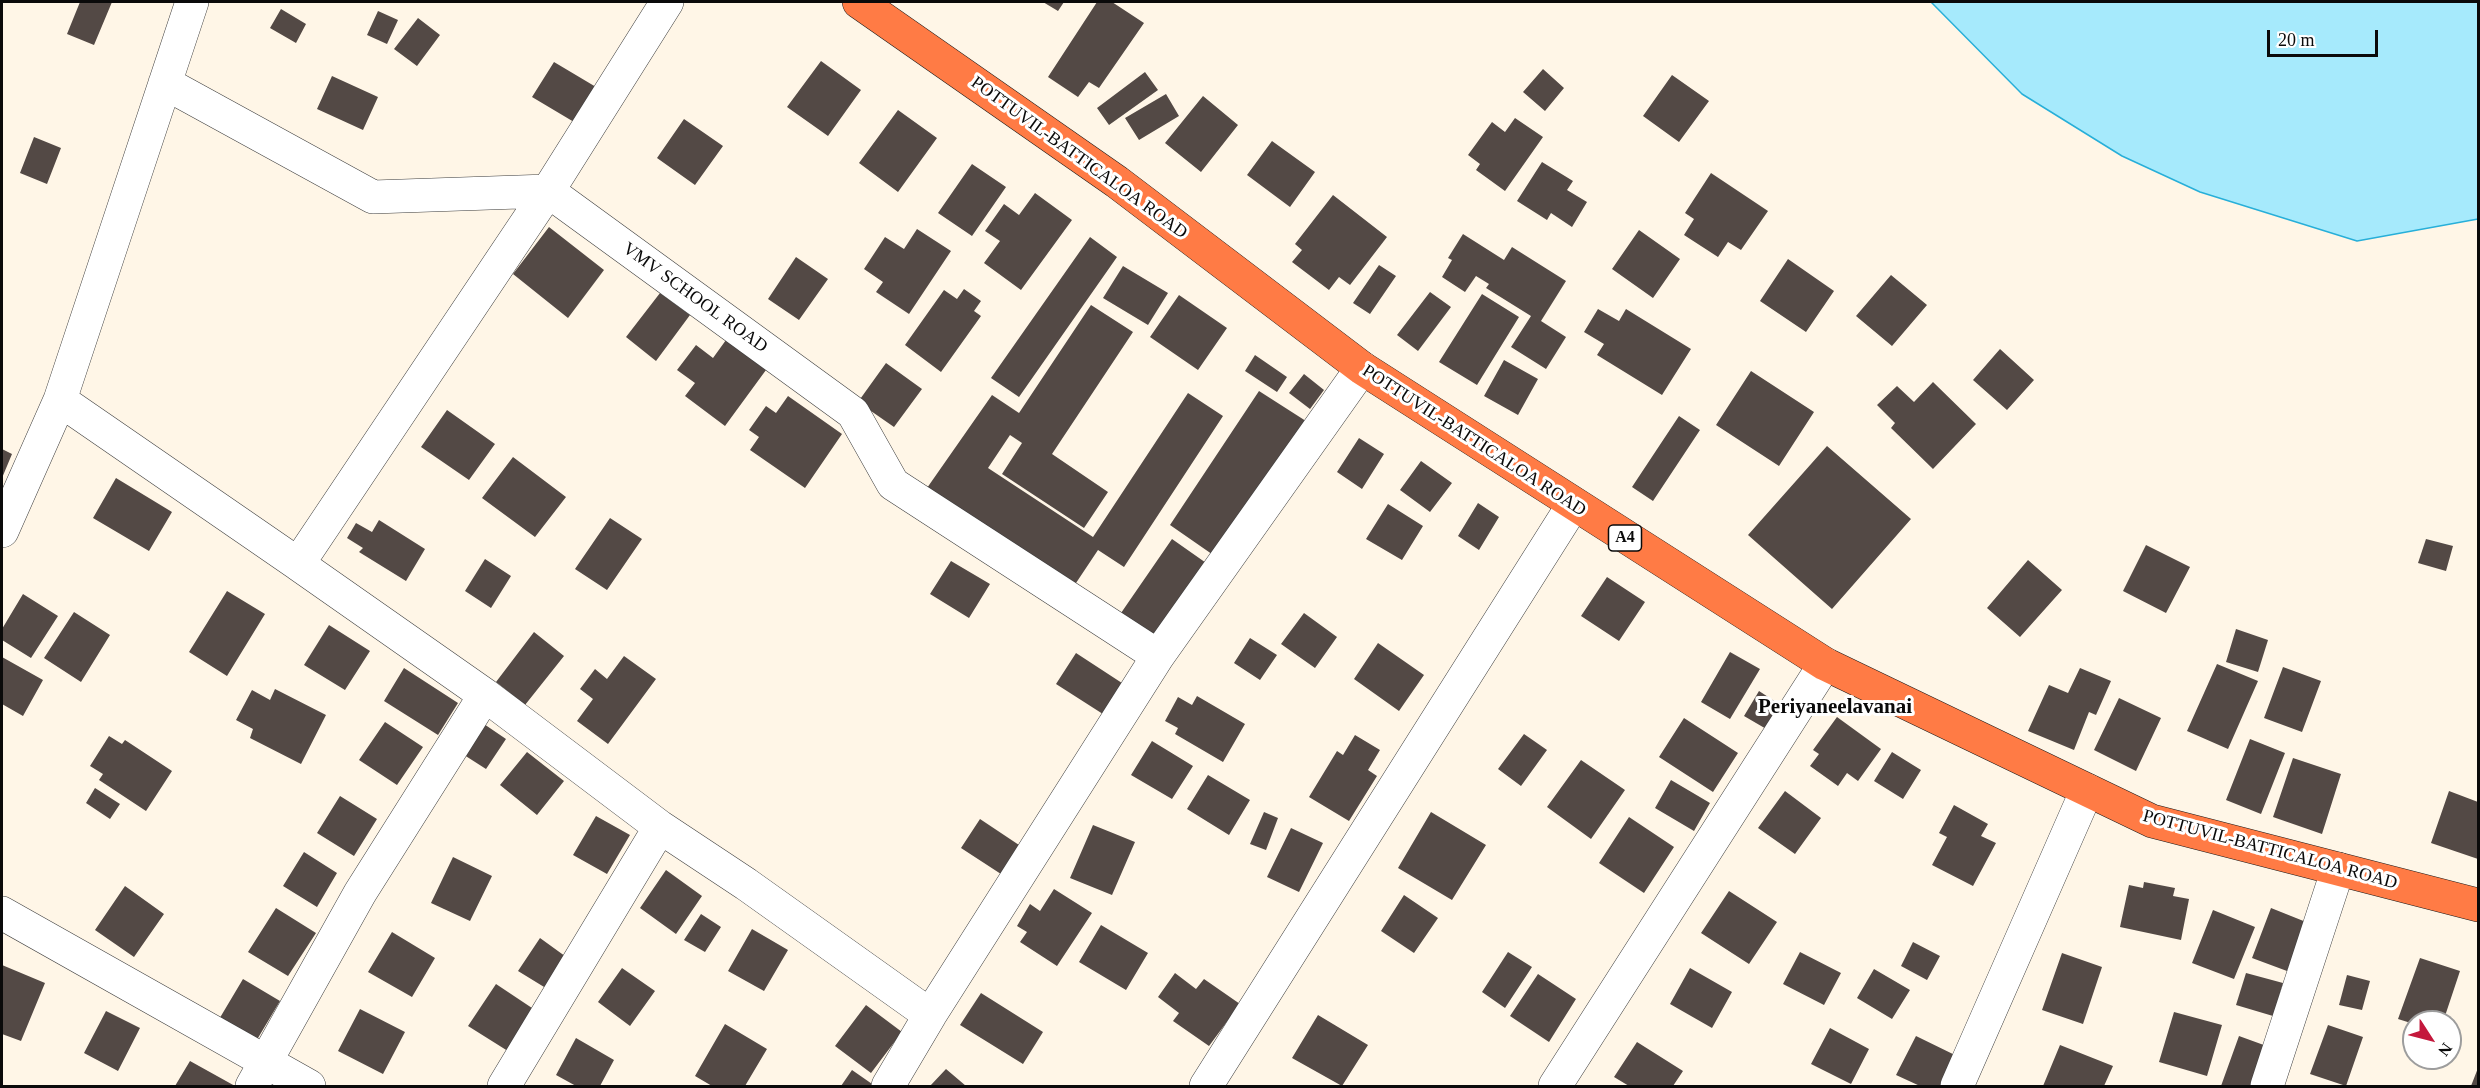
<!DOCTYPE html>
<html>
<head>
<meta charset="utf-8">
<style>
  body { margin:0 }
  #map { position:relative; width:2480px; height:1088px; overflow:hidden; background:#fff6e7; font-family:"Times New Roman",serif }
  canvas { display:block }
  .frame { position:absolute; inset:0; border:3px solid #0a0a0a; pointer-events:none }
  .north { position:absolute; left:2402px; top:1010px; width:60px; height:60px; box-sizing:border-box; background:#fff; border:2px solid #9d9d9d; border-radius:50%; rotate:126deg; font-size:16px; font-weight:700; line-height:24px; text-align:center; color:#0a0a0a }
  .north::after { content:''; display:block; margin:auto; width:21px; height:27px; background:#c4183c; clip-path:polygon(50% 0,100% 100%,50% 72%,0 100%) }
  .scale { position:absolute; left:2267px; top:30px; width:111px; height:27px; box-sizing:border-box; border:3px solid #0a0a0a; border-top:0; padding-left:8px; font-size:18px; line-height:21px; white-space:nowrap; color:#0a0a0a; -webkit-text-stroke:4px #fff; paint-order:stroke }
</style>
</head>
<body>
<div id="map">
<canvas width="2480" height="1088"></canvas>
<div class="frame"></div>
<div class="north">N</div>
<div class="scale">20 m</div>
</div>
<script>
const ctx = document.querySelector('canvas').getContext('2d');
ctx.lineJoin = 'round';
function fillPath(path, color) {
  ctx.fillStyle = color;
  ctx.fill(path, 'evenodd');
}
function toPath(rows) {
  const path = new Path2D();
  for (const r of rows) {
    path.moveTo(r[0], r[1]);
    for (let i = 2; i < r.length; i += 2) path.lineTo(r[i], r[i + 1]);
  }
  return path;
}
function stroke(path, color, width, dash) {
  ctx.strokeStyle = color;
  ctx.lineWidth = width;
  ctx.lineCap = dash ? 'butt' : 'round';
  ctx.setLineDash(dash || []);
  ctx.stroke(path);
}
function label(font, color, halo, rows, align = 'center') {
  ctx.font = font + ' "Times New Roman",serif';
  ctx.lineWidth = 6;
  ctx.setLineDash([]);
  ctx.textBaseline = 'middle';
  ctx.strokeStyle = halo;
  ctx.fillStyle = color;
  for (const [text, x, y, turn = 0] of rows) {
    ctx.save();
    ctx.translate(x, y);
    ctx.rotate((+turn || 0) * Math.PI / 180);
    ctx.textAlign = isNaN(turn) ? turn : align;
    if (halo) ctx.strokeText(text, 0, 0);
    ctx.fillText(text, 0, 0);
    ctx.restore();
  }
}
const water = toPath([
  [1931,2,2478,2,2478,219,2357,241,2200,192,2122,156,2022,94,1931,2]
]);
const building = toPath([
  [80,2,112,2,94,45,67,34],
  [1043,2,1064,2,1058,11],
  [1097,2,1112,2,1144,23,1099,88,1089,82,1078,97,1048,77],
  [281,9,306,24,296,43,270,28],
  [378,11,398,20,387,44,367,35],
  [418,18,440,35,417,66,394,49],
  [821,61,861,90,828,136,787,107],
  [554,62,596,87,574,122,532,97],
  [1543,69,1564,88,1545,111,1523,92],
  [1145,72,1158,90,1109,125,1097,108],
  [1672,75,1709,101,1679,142,1643,116],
  [332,76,378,97,363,130,317,109],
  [1166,94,1179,116,1139,140,1125,118],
  [1203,96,1238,125,1201,172,1165,143],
  [898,110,937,138,898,192,859,163],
  [1515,118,1543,137,1505,191,1476,170,1480,164,1468,155,1492,122,1505,132],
  [684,119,723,146,695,185,657,158],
  [34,137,61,148,47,184,20,173],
  [1272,141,1315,172,1290,207,1247,175],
  [1542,162,1573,181,1567,190,1587,202,1572,227,1551,213,1547,220,1517,201],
  [972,164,1006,187,972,236,938,213],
  [1711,173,1768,211,1741,250,1728,242,1718,257,1684,235,1694,219,1685,213],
  [1035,193,1072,220,1021,290,984,263,1000,241,985,231,1004,204,1019,215],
  [1333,195,1387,237,1350,285,1339,277,1329,290,1292,262,1302,250,1295,244],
  [549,227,604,270,568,318,513,274],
  [917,229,951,251,909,314,876,292,883,282,864,269,885,237,904,249],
  [1639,230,1680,259,1653,298,1612,269],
  [1463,234,1504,260,1512,247,1566,281,1541,321,1566,337,1546,369,1511,347,1531,316,1486,288,1489,284,1476,276,1465,292,1442,277,1452,260,1448,258],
  [1090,237,1117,257,1019,397,991,378],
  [796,257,828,279,799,320,768,299],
  [1788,259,1834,291,1806,332,1760,301],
  [1379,265,1396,276,1370,314,1353,303],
  [1123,266,1168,293,1148,325,1103,298],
  [1891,275,1927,305,1892,346,1856,316],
  [964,289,981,301,974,311,981,316,941,372,905,345,944,290,957,299],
  [1430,292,1451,307,1418,351,1397,335],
  [660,293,690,315,656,361,626,337],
  [1482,294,1519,317,1477,385,1439,362],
  [1179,295,1227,328,1198,370,1150,337],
  [1091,305,1133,332,1052,454,1108,492,1084,528,1002,474,1022,443,1010,435,988,468,1093,537,1188,393,1223,416,1124,567,1098,550,1074,586,927,488,992,395,1019,413],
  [1598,309,1619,321,1626,309,1691,349,1662,395,1597,355,1604,344,1584,332],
  [726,340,766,370,725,426,685,396,695,383,677,370,696,345,713,358],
  [2000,349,2034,380,2007,410,1973,380],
  [1255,355,1287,377,1277,392,1245,371],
  [1504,360,1538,379,1518,415,1484,396],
  [886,363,922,389,894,427,858,402],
  [1751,371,1814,412,1779,466,1716,425],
  [1304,374,1324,390,1310,409,1289,393],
  [1933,382,1976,424,1933,469,1891,428,1895,423,1877,405,1897,386,1914,402],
  [1259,391,1309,423,1219,559,1170,525],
  [788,396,842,434,805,488,750,450,759,437,749,430,766,406,776,413],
  [447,410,495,444,469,480,421,447],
  [1679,416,1700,430,1653,501,1632,487],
  [1359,438,1384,454,1362,489,1337,472],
  [1827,446,1911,519,1832,609,1748,535],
  [2,449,12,454,2,478],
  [513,457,566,497,535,537,482,498],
  [1421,461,1452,483,1430,512,1400,490],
  [116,478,172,512,149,551,93,518],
  [1478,503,1499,517,1479,550,1458,536],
  [1388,504,1423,526,1402,560,1366,539],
  [610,518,642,539,607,590,575,569],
  [379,520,425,549,406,581,359,552,363,548,347,538,356,523,372,532],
  [1172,539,1209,565,1159,639,1121,613],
  [2426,539,2453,546,2446,571,2418,563],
  [2146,545,2190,567,2166,613,2123,591],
  [485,559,511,576,491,608,465,591],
  [2028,560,2062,590,2020,637,1987,608],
  [951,561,990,584,969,618,930,594],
  [1607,577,1645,602,1619,641,1581,616],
  [227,591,265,614,227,676,189,652],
  [23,594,58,616,31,658,2,640,2,629],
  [74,612,110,635,81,682,44,658],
  [1304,613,1337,637,1315,668,1281,644],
  [329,625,370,651,345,690,304,665],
  [2236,629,2268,640,2258,672,2226,662],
  [534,632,564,656,525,705,496,682],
  [1250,638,1277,655,1260,680,1234,663],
  [1378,643,1424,675,1399,711,1354,679],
  [1730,652,1760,669,1730,719,1701,702],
  [1076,653,1125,685,1106,716,1056,684],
  [624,656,656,679,608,744,577,721,593,699,580,689,595,669,607,679],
  [2,657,43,680,23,716,2,704],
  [2217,664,2258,681,2228,749,2187,731],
  [2283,667,2321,681,2302,732,2264,718],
  [404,668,458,703,438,735,384,701],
  [2080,668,2111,681,2096,715,2089,712,2074,750,2028,731,2049,685,2068,693],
  [275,689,326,715,301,764,250,738,253,729,236,720,252,690,270,700],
  [1759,691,1782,706,1768,730,1744,716],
  [1197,696,1245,724,1223,762,1175,734,1178,728,1165,721,1178,697,1192,705],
  [2119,698,2161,718,2136,771,2094,750],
  [1837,717,1881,749,1858,781,1847,773,1838,786,1810,766,1819,754,1813,750],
  [1684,718,1738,753,1713,792,1659,757],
  [385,722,423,747,397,785,359,760],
  [481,722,506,739,486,769,461,753],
  [1524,734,1547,750,1521,786,1498,769],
  [1355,735,1380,750,1368,770,1377,776,1349,821,1309,797,1337,751,1343,755],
  [109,736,122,744,125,740,172,771,146,811,99,780,103,774,90,766],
  [2250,739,2285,753,2261,814,2226,800],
  [1152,741,1193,766,1172,799,1131,775],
  [527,752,564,781,537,815,500,785],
  [1892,752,1921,770,1903,799,1874,781],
  [2293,758,2341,774,2322,834,2273,817],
  [1581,760,1625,790,1591,839,1547,807],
  [1208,775,1250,800,1229,835,1187,809],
  [1671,780,1710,803,1694,831,1655,808],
  [95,788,120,804,110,819,86,803],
  [1785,791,1821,818,1795,854,1758,828],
  [2449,791,2478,802,2478,859,2431,843],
  [340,796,377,819,354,856,317,833],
  [1954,805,1988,824,1981,836,1996,843,1973,886,1932,865,1947,837,1939,833],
  [1264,812,1278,818,1266,850,1250,844],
  [1431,812,1486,845,1452,900,1398,868],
  [596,816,630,835,607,874,573,855],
  [1629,817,1674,847,1644,893,1599,863],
  [980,819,1022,847,1004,876,961,848],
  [1093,825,1135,842,1112,895,1070,878],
  [1291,828,1323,843,1299,892,1267,877],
  [304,852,337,873,317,907,283,886],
  [453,857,492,876,470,921,431,903],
  [666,870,702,896,676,934,640,908],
  [2144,882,2175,888,2173,896,2189,899,2181,940,2120,927,2129,885,2143,888],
  [125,886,164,914,134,957,95,930],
  [1054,889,1092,913,1057,966,1020,942,1027,932,1017,926,1030,904,1040,911],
  [1729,891,1777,922,1749,964,1701,933],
  [1404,895,1438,918,1414,953,1381,931],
  [276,908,316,933,288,976,248,952],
  [2271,908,2306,922,2287,971,2252,958],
  [2213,910,2255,927,2234,979,2192,963],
  [701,914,721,927,705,952,684,940],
  [1101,925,1148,953,1126,990,1079,962],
  [752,929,788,950,764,991,728,971],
  [392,932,435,958,412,997,368,972],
  [540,938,569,959,549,990,518,971],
  [1913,942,1940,956,1927,980,1901,966],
  [1508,952,1532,967,1505,1008,1482,992],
  [1800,952,1841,973,1824,1005,1783,984],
  [2062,953,2102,967,2083,1024,2042,1010],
  [2420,958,2460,971,2443,1022,2414,1022,2414,1024,2398,1019],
  [2,965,45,983,21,1041,2,1034],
  [622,968,655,991,630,1026,598,1002],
  [1690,968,1732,992,1712,1028,1670,1004],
  [1874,969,1910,990,1892,1019,1857,998],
  [1175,973,1196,989,1204,979,1240,1004,1209,1046,1173,1021,1179,1013,1158,997],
  [2246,973,2283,983,2273,1016,2236,1005],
  [1538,974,1576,999,1549,1042,1510,1016],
  [2347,975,2370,981,2362,1010,2339,1005],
  [243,979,280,1001,255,1043,218,1021],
  [496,984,538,1012,511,1053,468,1026],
  [981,993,1043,1032,1023,1064,960,1025],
  [866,1005,902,1032,871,1073,835,1046],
  [360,1009,405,1032,383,1074,338,1051],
  [106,1011,140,1028,118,1071,84,1053],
  [2174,1012,2222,1025,2207,1076,2159,1062],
  [1318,1015,1368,1045,1342,1086,1292,1058],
  [725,1024,767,1049,745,1086,712,1086,695,1076],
  [2328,1025,2363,1037,2346,1086,2310,1074],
  [1830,1028,1869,1049,1851,1084,1811,1064],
  [1916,1036,1961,1058,1947,1086,1920,1086,1896,1075],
  [2239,1036,2272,1048,2259,1086,2221,1086],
  [576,1038,614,1060,600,1086,576,1086,556,1075],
  [1637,1042,1683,1071,1673,1086,1629,1086,1614,1077],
  [2060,1045,2113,1066,2104,1086,2043,1086],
  [190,1061,235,1086,175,1086],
  [2478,1068,2478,1086,2471,1086],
  [946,1069,966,1086,930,1086],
  [852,1070,875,1086,841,1086]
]);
const minor = toPath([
  [667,2,548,191,298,564,485,695,660,827,746,884,930,1015],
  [165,83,373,197,548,191,853,413,893,484,1158,656],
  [60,400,298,564],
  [2,531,60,400,192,2],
  [2,913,309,1086],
  [252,1086,360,893,485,695],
  [504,1086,660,827],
  [888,1086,930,1015,1158,656,1362,368],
  [1206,1086,1573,505],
  [1555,1086,1825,664],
  [1957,1086,2087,790],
  [2267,1086,2338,869]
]);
const highway = toPath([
  [859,2,1117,182,1362,368,1825,664,2152,821,2478,905]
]);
const shields = [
  [1625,538,33]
];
const shieldNames = [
  ["A4",1625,538]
];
const streetNames = [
  ["POTTUVIL-BATTICALOA ROAD",1079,158,36],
  ["VMV SCHOOL ROAD",695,298,36],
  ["POTTUVIL-BATTICALOA ROAD",1474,441,33],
  ["POTTUVIL-BATTICALOA ROAD",2270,850,15]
];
const quarterNames = [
  ["Periyaneelavanai",1835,708]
];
fillPath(water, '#a6eafc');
stroke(water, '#27afd9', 1.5);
fillPath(building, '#534945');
stroke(minor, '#3d3d3d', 34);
stroke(highway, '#1b1b1b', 34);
stroke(minor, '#fff', 33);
stroke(highway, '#ff7b45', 33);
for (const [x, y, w] of shields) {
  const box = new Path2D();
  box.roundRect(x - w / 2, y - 13, w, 26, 4.5);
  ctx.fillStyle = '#fff';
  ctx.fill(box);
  stroke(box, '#0a0a0a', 1.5);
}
label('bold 16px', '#0a0a0a', null, shieldNames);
label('18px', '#0a0a0a', '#fff', streetNames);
label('bold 21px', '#0a0a0a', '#fff', quarterNames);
</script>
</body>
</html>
